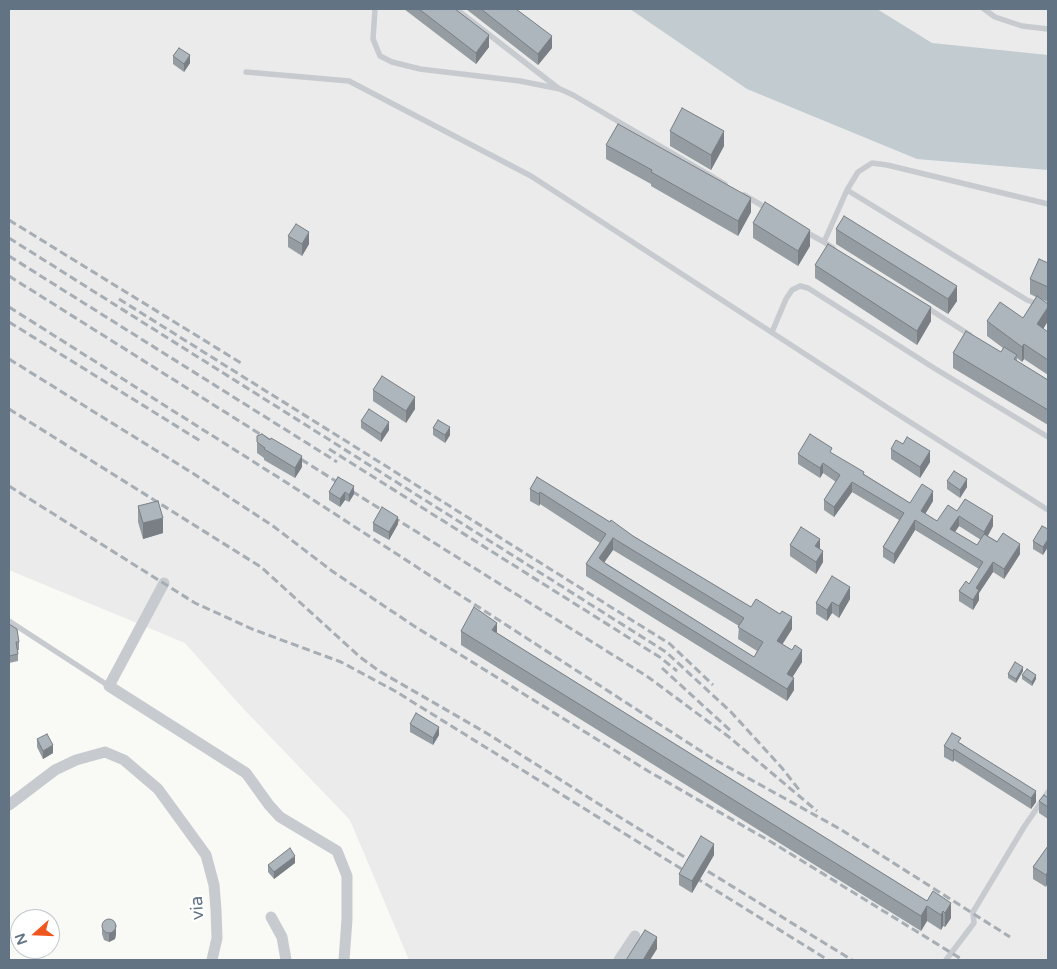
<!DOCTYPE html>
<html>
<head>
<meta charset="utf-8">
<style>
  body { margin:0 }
  #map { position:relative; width:1057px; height:969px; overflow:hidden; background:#f9f9f6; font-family:"Varela Round",sans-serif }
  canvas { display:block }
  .frame { position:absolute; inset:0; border:10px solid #627484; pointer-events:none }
  .north { position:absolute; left:10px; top:909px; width:50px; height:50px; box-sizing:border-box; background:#fff; border:1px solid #c0c7ce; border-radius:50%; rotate:250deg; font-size:14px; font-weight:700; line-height:20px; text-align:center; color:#627484 }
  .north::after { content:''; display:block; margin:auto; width:18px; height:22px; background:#f0571f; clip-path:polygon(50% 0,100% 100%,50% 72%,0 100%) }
</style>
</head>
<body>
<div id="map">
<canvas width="1057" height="969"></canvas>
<div class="frame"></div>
<div class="north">N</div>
</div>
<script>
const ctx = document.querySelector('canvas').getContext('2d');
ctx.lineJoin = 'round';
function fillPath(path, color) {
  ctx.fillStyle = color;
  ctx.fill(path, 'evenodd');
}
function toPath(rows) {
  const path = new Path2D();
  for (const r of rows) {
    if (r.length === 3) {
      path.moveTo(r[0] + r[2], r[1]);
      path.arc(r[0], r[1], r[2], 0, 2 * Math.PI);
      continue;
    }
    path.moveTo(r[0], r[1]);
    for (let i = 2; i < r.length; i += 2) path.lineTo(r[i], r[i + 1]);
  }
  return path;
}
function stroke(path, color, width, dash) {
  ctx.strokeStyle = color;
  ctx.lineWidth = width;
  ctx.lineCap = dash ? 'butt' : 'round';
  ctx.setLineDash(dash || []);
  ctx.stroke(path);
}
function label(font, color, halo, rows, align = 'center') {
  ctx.font = font + ' "Varela Round",sans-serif';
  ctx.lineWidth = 5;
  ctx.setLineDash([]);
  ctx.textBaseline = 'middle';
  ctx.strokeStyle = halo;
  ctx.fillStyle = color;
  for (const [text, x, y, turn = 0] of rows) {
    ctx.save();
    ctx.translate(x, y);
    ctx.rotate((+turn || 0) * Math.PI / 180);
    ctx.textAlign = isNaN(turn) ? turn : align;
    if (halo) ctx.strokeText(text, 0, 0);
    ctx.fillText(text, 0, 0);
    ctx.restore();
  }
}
const built = toPath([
  [9,9,1048,9,1048,960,409,960,350,820,239,704,185,643,9,570]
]);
const water = toPath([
  [630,9,877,9,932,43,1048,55,1048,170,917,159,747,89]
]);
const lane = toPath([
  [375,9,373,39,380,56,392,62,420,69,520,81,560,89,573,95,725,184],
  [456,9,558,88],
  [984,9,995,17,1022,26,1048,29],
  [246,72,349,81,531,176,888,408,1048,510],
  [847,190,1027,300,1048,308],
  [744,195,768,209],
  [804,231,824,242],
  [833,248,824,242,847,190,858,172,872,163,887,165,1048,204],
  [926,307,970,335],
  [772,332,786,299,792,290,800,286,808,288,934,368,1048,437],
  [9,621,109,686],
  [946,960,974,923,973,912,1024,827,1048,792]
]);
const street = toPath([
  [164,583,109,686,246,773,269,805,280,817,337,851,347,876,347,919,344,960],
  [9,805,55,770,76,760,105,752,124,760,158,789,206,855,214,885,216,910,217,938,212,960],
  [271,917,282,937,286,960],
  [619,960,635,936]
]);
const rail = toPath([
  [9,220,241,363],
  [9,238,666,652,731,712,782,768,800,791],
  [9,256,337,462],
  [9,276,271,441],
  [119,299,670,644,713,685],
  [9,307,284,481,710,757,840,829,1010,937],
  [9,322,202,442],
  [9,359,194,474,273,526,332,571,414,626,648,771,773,843,963,960],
  [9,409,261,567,360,657,379,671,488,734,613,813,852,960],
  [329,449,661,658,677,671],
  [291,453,648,677,729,737,817,811],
  [9,486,195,603,252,629,341,662,395,691,828,960],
  [662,668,732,732]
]);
const wall = toPath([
  [404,9,455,9,489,47,476,64],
  [466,9,516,9,552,48,538,65],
  [173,56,190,63,184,72,173,64],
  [670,131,724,146,711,170,670,146],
  [606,145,751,212,738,236,651,186,651,184,606,159],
  [753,223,810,246,798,266,753,238],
  [836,229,957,301,948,314,836,244],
  [288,236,309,244,302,256,288,247],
  [1048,263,1048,302,1039,298,1048,304,1048,321,1043,329,1048,332,1048,375,1024,359,1022,362,1017,358,1017,361,1048,380,1048,425,953,368,953,353,1001,352,1003,348,987,336,987,321,1023,318,1036,297,1030,294,1030,279],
  [815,265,931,321,917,345,815,278],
  [373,390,415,409,406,423,373,401],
  [361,421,389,430,381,442,361,428],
  [433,428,450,435,445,443,433,435],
  [257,436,302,467,295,478,264,460,264,458,257,453],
  [891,449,930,462,920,478,891,459],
  [798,454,832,454,910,503,933,501,925,514,937,521,957,511,993,526,988,536,1020,554,1004,579,993,572,979,593,979,600,973,610,959,601,959,591,969,584,979,569,915,530,894,564,883,557,883,547,899,520,852,492,834,517,824,510,824,500,836,482,823,473,820,478,798,464],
  [959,526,981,540,977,545,955,532],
  [338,477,354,494,349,502,345,500,340,507,329,500,329,492],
  [537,477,610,522,751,607,792,629,782,644,802,662,792,677,794,690,787,701,586,576,586,564,600,543,540,504,539,506,530,501,530,489],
  [613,550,739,626,738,639,757,651,754,657,604,562],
  [947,481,967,487,960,498,947,489],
  [138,506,163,533,143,539,138,522],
  [373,523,398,524,389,540,373,531],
  [1048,529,1043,555,1033,549,1033,541],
  [790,545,820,549,823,562,816,574,790,556],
  [850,599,839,618,832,613,827,621,816,614,816,603],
  [9,624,19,642,19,650,18,650,18,661,9,663],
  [461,631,497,633,927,901,933,891,951,918,945,927,943,926,941,930,927,921,921,931,461,645],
  [1023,671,1016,683,1008,678,1008,674],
  [1022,675,1036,679,1032,686,1022,679],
  [410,724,439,735,433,745,410,732],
  [37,739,53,753,43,759,37,747],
  [961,743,1036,802,1031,809,954,760,953,762,944,757,944,746],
  [1048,798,1048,819,1039,813,1039,801],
  [1048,846,1046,887,1033,879,1033,867],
  [714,855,692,893,679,885,679,874],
  [295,863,274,879,268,872,268,865],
  [102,926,116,934,115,939,109,942,104,940,102,934]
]);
const shadedWall = toPath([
  [489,35,489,47,476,64,476,53],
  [552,36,552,48,538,65,538,54],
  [190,55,190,63,184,72,184,64],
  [724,131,724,146,711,170,711,155],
  [751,198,751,212,738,236,738,221],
  [810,230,810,246,798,266,798,251],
  [309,232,309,244,302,256,302,244],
  [957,286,957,301,948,314,948,299],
  [931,307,931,321,917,345,917,331],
  [1048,307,1048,321,1037,339,1037,324],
  [1024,344,1024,359,1022,362,1022,347],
  [415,397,415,409,406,423,406,411],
  [389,422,389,430,381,442,381,434],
  [450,427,450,435,445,443,445,435],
  [930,451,930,462,920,478,920,467],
  [302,456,302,467,295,478,295,468],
  [823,463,823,473,820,478,820,468],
  [967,479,967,487,960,498,960,490],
  [852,482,852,492,834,517,834,507],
  [354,486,354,494,349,502,349,495],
  [933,491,933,501,921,521,921,511],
  [345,492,345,500,340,507,340,499],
  [540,492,540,504,539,506,539,494],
  [959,516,959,526,950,539,950,529],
  [993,516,993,526,984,542,984,532],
  [398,517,398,524,389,540,389,532],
  [163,518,163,533,143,539,143,523],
  [915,520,915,530,894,564,894,554],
  [613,538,613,550,599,570,599,558],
  [820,539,820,551,815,546],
  [1048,539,1048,547,1043,555,1043,547],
  [1020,544,1020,554,1004,579,1004,569],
  [823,551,823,562,816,574,816,562],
  [993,562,993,572,979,593,979,600,973,610,973,600,976,588],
  [850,587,850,599,839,618,839,606],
  [832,602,832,613,827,621,827,610],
  [792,617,792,629,777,653,777,641],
  [497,623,497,638,492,630],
  [802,650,802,662,787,686,787,674],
  [1023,667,1023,671,1016,683,1016,679],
  [1036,675,1036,679,1032,686,1032,682],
  [794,678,794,690,787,701,787,689],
  [439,727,439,735,433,745,433,738],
  [53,745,53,753,43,759,43,751],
  [954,749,954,760,953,762,953,751],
  [1036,791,1036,802,1031,809,1031,798],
  [714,844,714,855,692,893,692,881],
  [295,856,295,863,274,879,274,872],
  [1048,865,1048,882,1046,887,1046,875],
  [951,903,951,918,945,927,945,913],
  [927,906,927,921,921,931,921,916],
  [943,911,943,926,941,930,941,915],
  [116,926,116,934,115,939,109,942,109,934],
  [657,937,657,949,650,960,643,960]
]);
const building = toPath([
  [419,9,455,9,489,35,476,53,419,9],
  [481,9,516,9,552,36,538,54,481,9],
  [179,48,190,55,184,64,173,56,179,48],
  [682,108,724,131,711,155,670,131,682,108],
  [618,124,751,198,738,221,651,172,652,170,606,145,618,124],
  [765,202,810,230,798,251,753,223,765,202],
  [844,216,957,286,948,299,836,229,844,216],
  [296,224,309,232,302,244,288,236,296,224],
  [828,244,931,307,917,331,815,265,828,244],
  [1039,259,1048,263,1048,287,1030,279,1039,259],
  [1037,296,1048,304,1048,307,1037,324,1048,332,1048,360,1024,344,1022,347,987,321,1000,302,1023,318,1037,296],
  [966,331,1001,352,1004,347,1017,355,1014,359,1048,380,1048,410,953,353,966,331],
  [382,376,415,397,406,411,373,390,382,376],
  [369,409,389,422,381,434,361,421,369,409],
  [438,420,450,427,445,435,433,428,438,420],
  [262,434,270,440,271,438,302,456,295,468,264,449,265,448,257,442,257,436,262,434],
  [810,434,832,448,830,452,864,472,863,474,910,503,922,484,933,491,921,511,937,521,948,505,957,511,965,499,993,516,984,532,959,516,950,529,977,545,984,534,997,542,1003,533,1020,544,1004,569,993,562,976,588,979,590,973,600,959,591,966,581,969,584,983,562,915,520,894,554,883,547,904,513,852,482,834,507,824,500,840,475,823,463,820,468,798,454,810,434],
  [907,437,930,451,920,467,891,449,896,440,903,444,907,437],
  [954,471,967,479,960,490,947,481,954,471],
  [338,477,354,486,349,495,345,492,340,499,329,492,338,477],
  [537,477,610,522,611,520,633,536,751,607,756,599,780,614,782,611,792,617,777,641,792,650,795,645,802,650,787,674,794,678,787,689,586,564,606,534,540,492,539,494,530,489,537,477],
  [613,538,744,618,738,627,763,642,754,657,606,564,599,558,613,538],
  [158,501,163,518,143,523,138,506,158,501],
  [382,507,398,517,389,532,373,523,382,507],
  [1042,526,1048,529,1048,539,1043,547,1033,541,1042,526],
  [801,527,820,539,815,546,823,551,816,562,790,545,801,527],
  [832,576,850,587,839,606,832,602,827,610,816,603,832,576],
  [474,607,497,623,492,630,927,901,933,891,951,903,945,913,943,911,941,915,927,906,921,916,461,631,474,607],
  [9,624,17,629,19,642,16,642,18,654,9,656,9,624],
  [1015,662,1023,667,1016,679,1008,674,1015,662],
  [1027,669,1036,675,1032,682,1022,675,1027,669],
  [416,713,439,727,433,738,410,724,416,713],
  [952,733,961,738,958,742,1036,791,1031,798,954,749,953,751,944,746,952,733],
  [47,734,53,745,43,751,37,739,47,734],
  [1044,795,1048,798,1048,807,1039,801,1044,795],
  [701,836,714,844,692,881,679,874,701,836],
  [1048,846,1048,871,1046,875,1033,867,1048,846],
  [290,848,295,856,274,872,268,865,290,848],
  [109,926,7],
  [645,930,657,937,643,960,626,960,645,930]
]);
const streetNames = [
  ["via",198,908,-93]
];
fillPath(built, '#eaebea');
fillPath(water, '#c1cbd0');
stroke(lane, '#c7cbcf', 5.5);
stroke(street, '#c7cbcf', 11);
stroke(rail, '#a7adb4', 3, [8, 4]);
fillPath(wall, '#959da2');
fillPath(shadedWall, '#797f84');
fillPath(building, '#adb6bc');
stroke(building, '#797f84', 1);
label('18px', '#627484', '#fff', streetNames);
</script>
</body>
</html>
